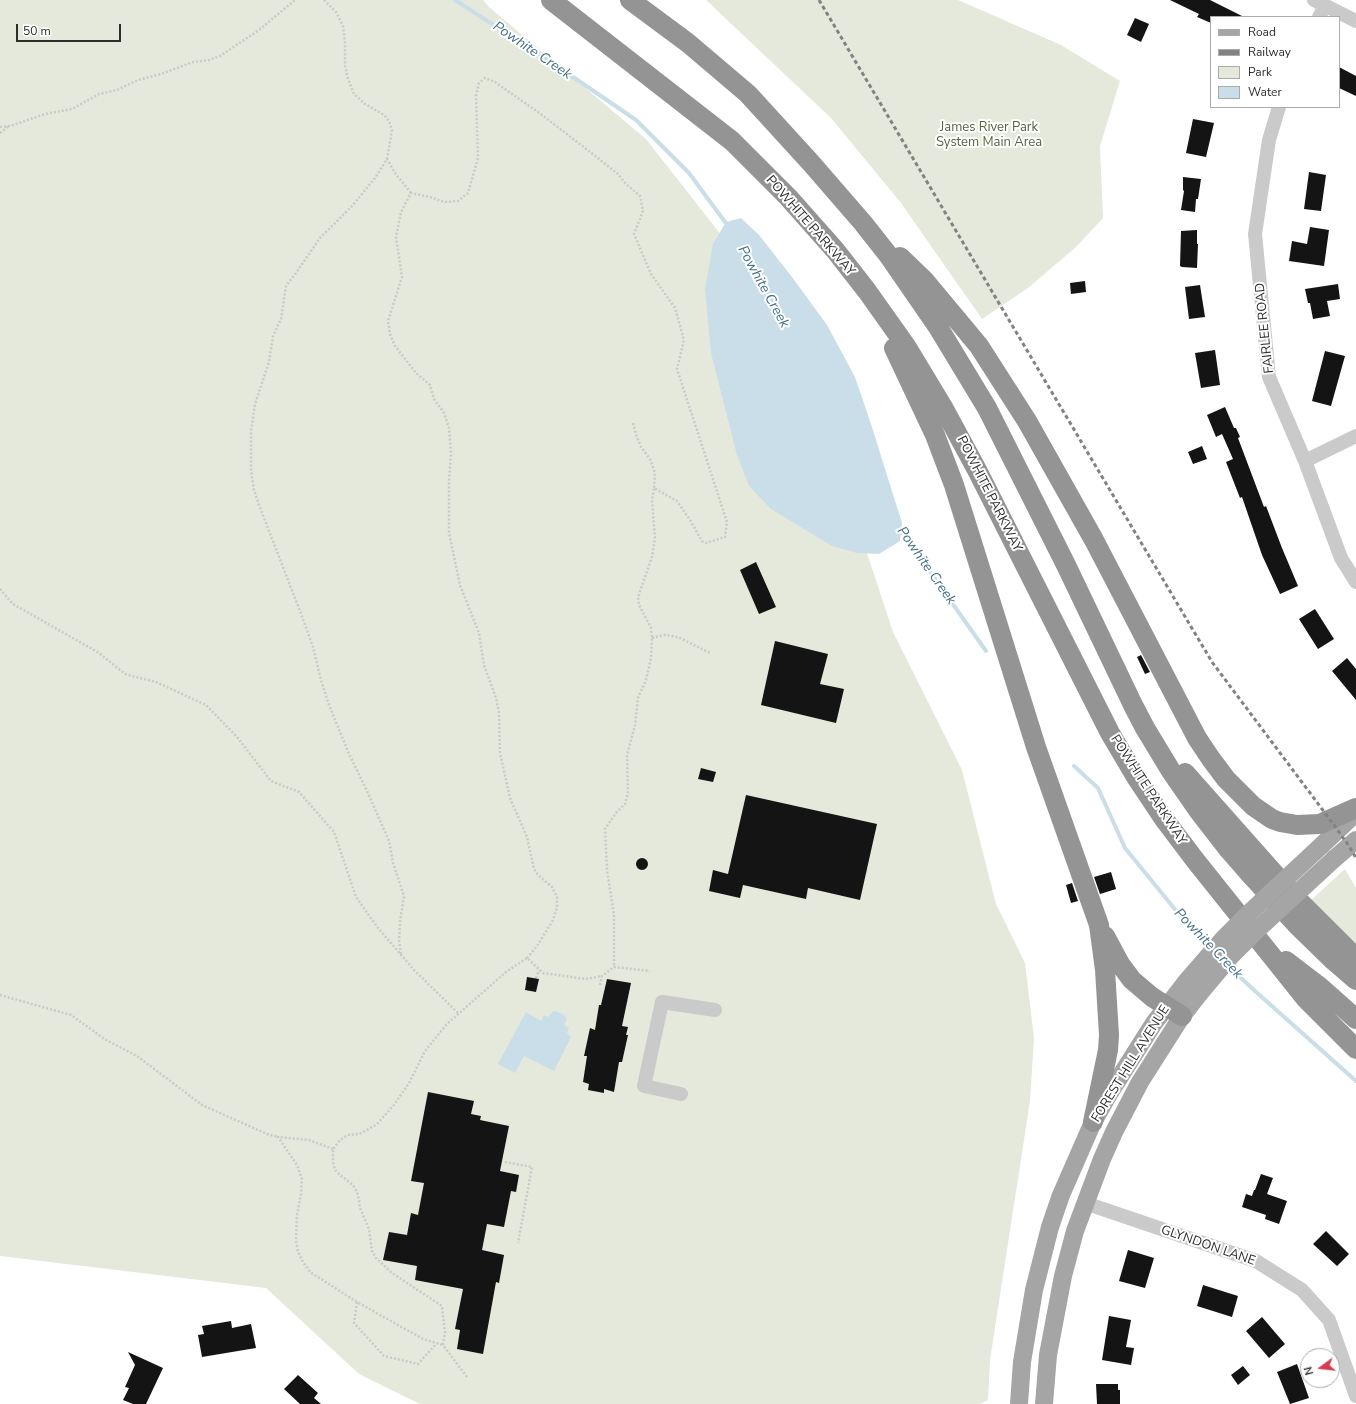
<!DOCTYPE html>
<html>
<head>
<meta charset="utf-8">
<style>
  body { margin:0 }
  #map { position:relative; width:1356px; height:1404px; overflow:hidden; background:#fff; font-family:"Nunito Sans",sans-serif }
  canvas { display:block }
  .legend { position:absolute; left:1210px; top:16px; width:130px; height:92px; box-sizing:border-box; background:#fff; border:1px solid #ababab; margin:0; padding:5px 7px; list-style:none; font-size:12px; color:#2d2d2d }
  .legend li { display:flex; align-items:center; gap:8px; height:20px }
  .legend b { width:20px; border:1px solid #ababab }
  .north { position:absolute; left:1300px; top:1348px; width:40px; height:40px; box-sizing:border-box; background:#fff; border:1px solid #ababab; border-radius:50%; rotate:255deg; font-size:11px; font-weight:700; line-height:16px; text-align:center; color:#2d2d2d }
  .north::after { content:''; display:block; margin:auto; width:14px; height:18px; background:#d63d52; clip-path:polygon(50% 0,100% 100%,50% 72%,0 100%) }
  .scale { position:absolute; left:16px; top:24px; width:105px; height:18px; box-sizing:border-box; border:2px solid #2d2d2d; border-top:0; padding-left:5px; font-size:12px; line-height:14px; white-space:nowrap; color:#2d2d2d; -webkit-text-stroke:3px #fff; paint-order:stroke }
</style>
</head>
<body>
<div id="map">
<canvas width="1356" height="1404"></canvas>
<ul class="legend">
<li><b style="height:5px;background:#a5a5a5"></b>Road</li>
<li><b style="height:5px;background:#828282"></b>Railway</li>
<li><b style="height:11px;background:#e4e9db"></b>Park</li>
<li><b style="height:11px;background:#c9dee8"></b>Water</li>
</ul>
<div class="north">N</div>
<div class="scale">50 m</div>
</div>
<script>
const ctx = document.querySelector('canvas').getContext('2d');
ctx.lineJoin = 'round';
function fillPath(path, color) {
  ctx.fillStyle = color;
  ctx.fill(path, 'evenodd');
}
function toPath(rows) {
  const path = new Path2D();
  for (const r of rows) {
    if (r.length === 3) {
      path.moveTo(r[0] + r[2], r[1]);
      path.arc(r[0], r[1], r[2], 0, 2 * Math.PI);
      continue;
    }
    path.moveTo(r[0], r[1]);
    for (let i = 2; i < r.length; i += 2) path.lineTo(r[i], r[i + 1]);
  }
  return path;
}
function stroke(path, color, width, dash) {
  ctx.strokeStyle = color;
  ctx.lineWidth = width;
  ctx.lineCap = dash ? 'butt' : 'round';
  ctx.setLineDash(dash || []);
  ctx.stroke(path);
}
function label(font, color, halo, rows, align = 'center') {
  ctx.font = font + ' "Nunito Sans",sans-serif';
  ctx.lineWidth = 4;
  ctx.setLineDash([]);
  ctx.textBaseline = 'middle';
  ctx.strokeStyle = halo;
  ctx.fillStyle = color;
  for (const [text, x, y, turn = 0] of rows) {
    ctx.save();
    ctx.translate(x, y);
    ctx.rotate((+turn || 0) * Math.PI / 180);
    ctx.textAlign = isNaN(turn) ? turn : align;
    if (halo) ctx.strokeText(text, 0, 0);
    ctx.fillText(text, 0, 0);
    ctx.restore();
  }
}
const green = toPath([
  [0,0,483,0,489,7,646,139,722,236,837,462,893,632,962,770,996,904,1025,963,1034,1038,1030,1101,990,1360,988,1400,980,1404,420,1404,359,1374,266,1288,0,1256],
  [706,0,958,0,1061,45,1120,81,1100,146,1103,218,1076,247,1028,288,982,319,901,203,831,118],
  [1345,869,1356,888,1356,944,1309,902]
]);
const water = toPath([
  [741,218,759,235,792,277,827,325,855,377,871,424,902,523,900,541,879,554,857,553,832,546,771,509,749,486,737,455,711,353,705,289,713,244,726,222],
  [555,1011,563,1014,567,1019,564,1025,569,1028,567,1033,571,1037,554,1071,524,1056,515,1073,498,1064,526,1012,541,1021,544,1015,548,1017,552,1012]
]);
const stream = toPath([
  [455,0,557,66,636,120,689,173,728,226],
  [899,528,986,651],
  [1074,766,1098,788,1125,848,1191,929,1209,947],
  [1228,966,1255,991,1356,1081]
]);
const building = toPath([
  [1170,0,1210,0,1244,17,1211,17,1211,23,1197,17,1199,14],
  [1135,18,1149,24,1141,42,1127,35],
  [1339,67,1356,76,1356,96,1339,88],
  [1193,119,1214,123,1206,157,1186,153],
  [1309,172,1326,175,1321,211,1304,209],
  [1183,177,1201,179,1198,199,1196,199,1195,212,1181,210,1184,191,1183,190],
  [1310,227,1329,230,1324,266,1289,261,1292,241,1307,244],
  [1197,230,1197,244,1198,244,1197,268,1182,267,1180,266,1181,231],
  [1085,281,1086,292,1071,294,1070,283],
  [1338,284,1340,299,1327,301,1330,316,1313,319,1310,303,1308,303,1305,289],
  [1200,285,1205,317,1189,319,1185,287],
  [1215,350,1220,385,1201,388,1195,353],
  [1325,351,1345,356,1331,406,1312,401],
  [1225,407,1234,428,1236,428,1240,437,1238,438,1264,507,1266,506,1282,548,1298,586,1280,594,1262,555,1242,497,1240,498,1226,462,1233,459,1222,434,1216,437,1207,415],
  [1202,446,1207,459,1193,464,1188,452],
  [756,562,776,607,759,614,740,570],
  [1315,609,1334,639,1318,649,1299,619],
  [775,641,828,654,820,684,844,689,836,723,761,705],
  [1141,655,1150,672,1145,674,1137,657],
  [1347,658,1356,669,1356,700,1332,671],
  [701,768,716,772,713,782,698,779],
  [746,795,877,824,860,900,808,888,806,899,743,885,740,898,709,891,713,870,728,874],
  [642,864,6],
  [1111,872,1116,889,1100,894,1094,877],
  [1072,883,1078,901,1071,903,1066,885],
  [527,977,539,979,536,992,525,990],
  [607,979,631,983,622,1026,628,1027,626,1035,628,1035,622,1062,619,1062,614,1092,604,1089,604,1093,588,1090,589,1084,583,1082,587,1056,584,1056,590,1028,595,1030,599,1005,601,1005],
  [428,1092,474,1101,471,1114,481,1116,480,1120,509,1126,500,1171,519,1175,516,1192,511,1191,504,1227,487,1224,482,1250,504,1255,499,1283,496,1282,483,1354,457,1349,460,1330,455,1329,463,1289,415,1280,417,1266,383,1260,389,1232,407,1235,411,1213,418,1215,424,1183,411,1181],
  [1261,1174,1273,1178,1267,1194,1287,1201,1279,1224,1265,1219,1266,1215,1242,1207,1246,1194,1252,1196,1254,1190,1255,1190],
  [1326,1231,1349,1254,1337,1266,1313,1244],
  [1128,1250,1154,1258,1145,1288,1119,1281],
  [1203,1285,1238,1296,1232,1317,1197,1306],
  [1109,1316,1131,1320,1126,1347,1134,1348,1131,1365,1102,1360],
  [1262,1317,1285,1344,1269,1358,1246,1331],
  [231,1321,232,1328,251,1324,256,1348,202,1357,198,1335,204,1334,202,1326],
  [128,1352,163,1368,146,1404,133,1404,123,1400,129,1388,125,1387,135,1365],
  [1297,1364,1309,1398,1290,1404,1277,1372],
  [1243,1366,1250,1375,1238,1385,1231,1375],
  [298,1375,318,1393,314,1398,321,1404,300,1404,284,1389],
  [1096,1384,1118,1384,1118,1390,1120,1390,1120,1404,1097,1404]
]);
const path = toPath([
  [324,0,336,12,343,26,345,43,345,66,348,79,354,94,365,104,384,115,389,121,392,130,387,159],
  [0,127,10,126,45,114,72,109,99,94,117,90,138,80,161,74,193,62,209,60,220,56,259,30,295,0],
  [0,133,9,126],
  [633,423,636,435,641,447,650,459,655,473,654,488],
  [0,589,13,604,99,653,125,674,156,682,206,705,237,737,271,781,299,792,334,832,356,897,378,928,414,970,458,1013],
  [652,638,664,635,678,637,710,653],
  [401,954,399,941,400,922,404,896,393,863,389,841,368,793,349,754,329,705,321,680,313,647,300,611,259,505,254,490,251,470,251,431,255,404,269,362,273,336,281,319,286,286,296,273,320,238,352,206,375,178,387,159,395,173,411,193],
  [527,958,537,946,553,920,557,907,557,897,552,887,538,875,534,869,527,837,510,798,500,753,499,713,496,698,484,665,479,633,460,585,449,533,449,481,451,453,449,428,444,413,434,399,430,385,416,373,395,346,390,334,388,321,402,277,396,237,401,212,411,193,430,197,444,202,458,201,468,193,478,158,476,96,479,83,485,78,495,82,542,115,594,155,618,174,625,183,640,196,643,211,634,234,651,274,675,308,684,340,677,369,727,522,725,537,706,543,702,541,690,520,677,501,654,488,652,501,655,537,652,557,638,597,639,605,651,628,652,638,651,658,646,680,638,698,635,725,627,755,628,793,625,804,616,813,605,829,607,870,614,915,614,967],
  [536,978,539,970],
  [600,985,602,976,614,967,650,971],
  [0,995,71,1015,106,1040,137,1056,202,1105,267,1134,278,1137],
  [333,1149,309,1140,278,1137,297,1165,302,1179,301,1194,297,1215,296,1240,298,1252,303,1262,310,1272,357,1302,423,1339,443,1345],
  [505,1162,532,1167,518,1243],
  [357,1302,354,1323,384,1356,418,1364,436,1344],
  [467,1377,443,1345,445,1333,442,1306,392,1273,376,1258,372,1251,369,1229,360,1208,359,1200,357,1192,353,1185,340,1175,335,1170,333,1162,333,1149,340,1140,348,1135,359,1134,367,1130,377,1124,394,1105,409,1083,425,1051,447,1024,506,972,527,958,543,973,586,979,602,976]
]);
const minor = toPath([
  [1314,0,1356,21],
  [1319,17,1325,6],
  [1279,107,1269,140,1255,234,1269,377,1305,461,1341,558,1356,582],
  [1305,461,1356,436],
  [681,1094,644,1086,662,1002,715,1010],
  [1085,1203,1256,1261,1302,1290,1329,1320,1356,1396]
]);
const major = toPath([
  [1322,845,1356,813],
  [1334,859,1356,840],
  [1019,1404,1022,1362,1034,1290,1050,1227,1061,1195,1093,1122,1109,1094,1154,1023,1186,982],
  [1044,1404,1048,1355,1063,1276,1075,1231,1102,1159,1114,1132,1140,1082,1182,1016,1199,994]
]);
const highway = toPath([
  [551,0,732,141,788,197,835,250,867,291,906,346,944,409,977,470,1110,733,1136,777,1164,819,1195,860,1306,999,1356,1049],
  [630,0,688,43,748,94,811,163,863,223,889,256,938,327,987,408,1066,565,1133,705,1145,728,1171,771,1198,810,1229,850,1249,873,1297,925,1334,961,1356,980],
  [900,257,924,280,979,346,1027,421,1094,540,1197,738,1211,759,1226,779,1253,806,1272,819,1280,822,1297,825,1320,824,1356,808],
  [894,348,935,435,954,485,1036,747,1099,925,1105,970,1109,1035,1108,1050,1093,1122],
  [1185,773,1295,897,1356,958],
  [1105,936,1120,964,1132,980,1152,997,1182,1016],
  [1286,961,1320,987,1356,1019]
]);
const rail = toPath([
  [819,0,1212,662,1331,821,1349,846,1356,858]
]);
const majorBridge = toPath([
  [1186,982,1225,937,1248,914,1322,845],
  [1199,994,1231,956,1256,931,1334,859]
]);
const parkNames = [
  ["James River Park",989,128],
  ["System Main Area",989,143]
];
const streetNames = [
  ["POWHITE PARKWAY",810,226,49],
  ["FAIRLEE ROAD",1265,328,-96],
  ["POWHITE PARKWAY",989,494,63],
  ["POWHITE PARKWAY",1148,790,57],
  ["FOREST HILL AVENUE",1131,1064,-58],
  ["GLYNDON LANE",1208,1246,19]
];
const waterNames = [
  ["Powhite Creek",532,51,34],
  ["Powhite Creek",763,287,61],
  ["Powhite Creek",926,566,55],
  ["Powhite Creek",1208,944,46]
];
fillPath(green, '#e4e9db');
fillPath(water, '#c9dee8');
stroke(stream, '#c9dee8', 4);
fillPath(building, '#141414');
stroke(path, '#cacaca', 2.5, [2, 2]);
stroke(minor, '#cacaca', 14);
stroke(major, '#a5a5a5', 18);
stroke(highway, '#949494', 20);
stroke(rail, '#828282', 3, [4, 3]);
stroke(majorBridge, '#a5a5a5', 18);
label('13px', '#53643e', '#fff', parkNames);
label('13px', '#2d2d2d', '#fff', streetNames);
label('italic 14px', '#427188', '#fff', waterNames);
</script>
</body>
</html>
